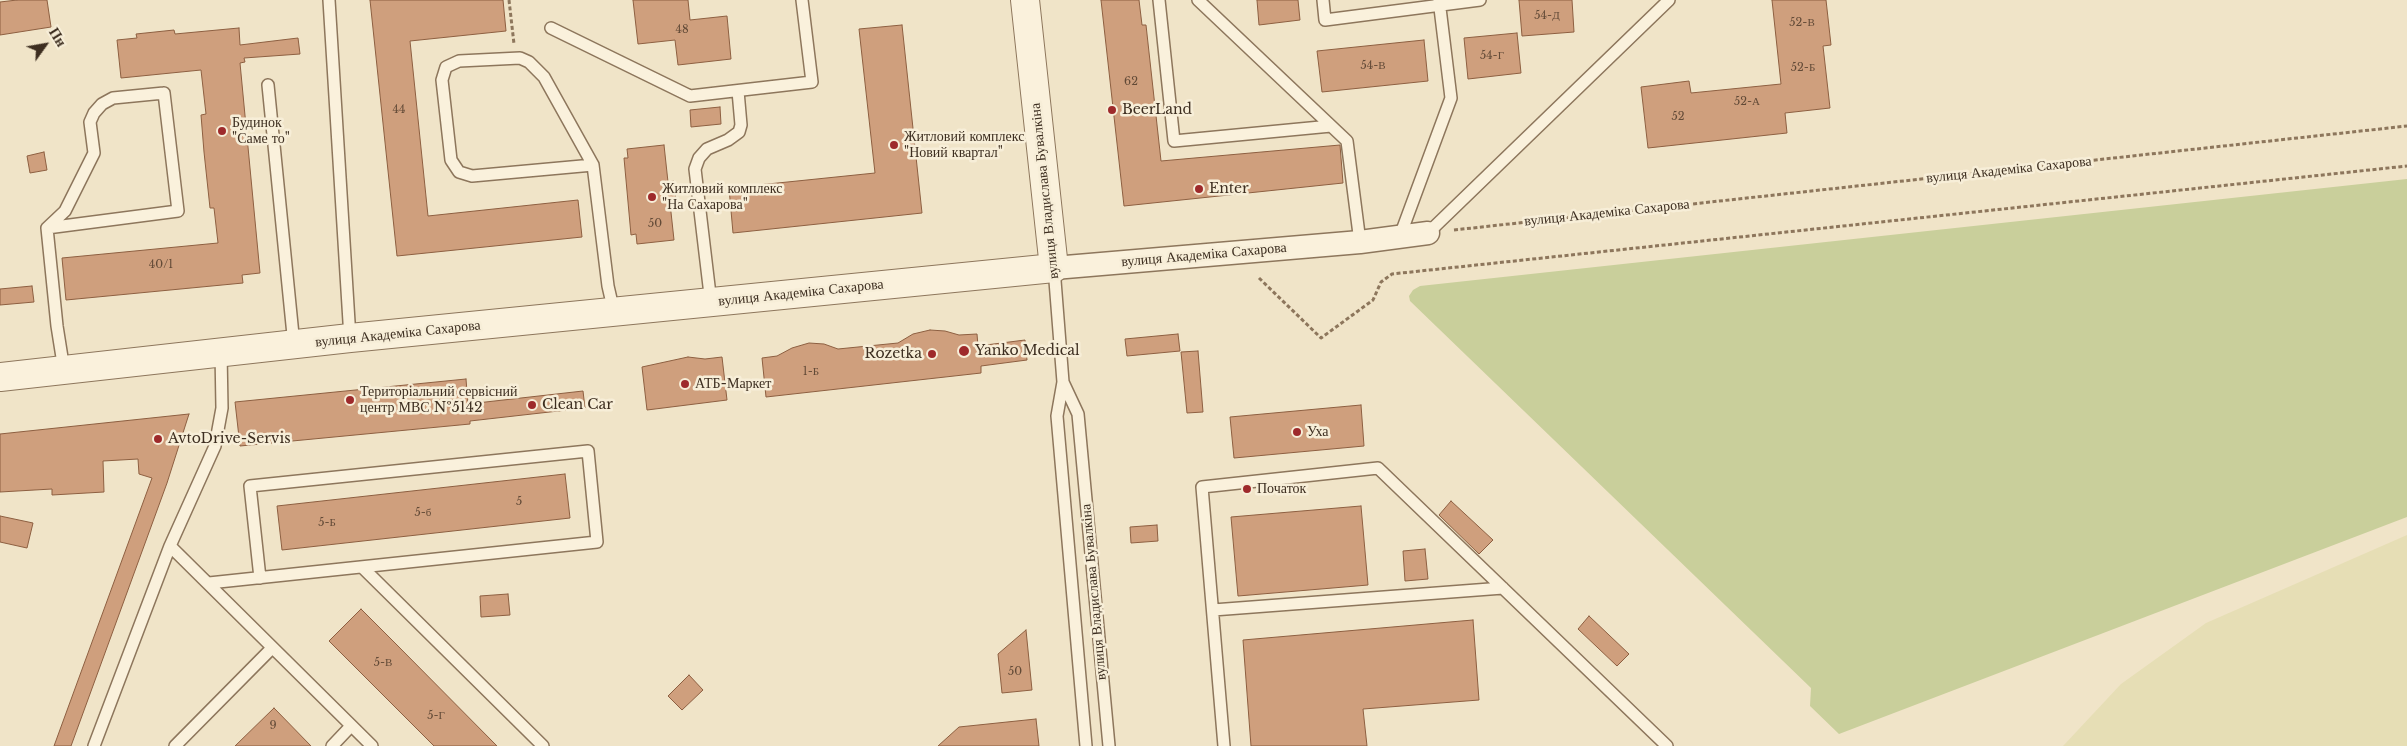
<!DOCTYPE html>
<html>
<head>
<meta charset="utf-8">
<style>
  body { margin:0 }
  #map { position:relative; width:2407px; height:746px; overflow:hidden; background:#f0e4c8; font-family:"Libre Baskerville",serif }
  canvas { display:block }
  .north { position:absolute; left:20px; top:20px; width:50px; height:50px; -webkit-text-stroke:4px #f7eed8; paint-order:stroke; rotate:58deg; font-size:14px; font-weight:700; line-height:20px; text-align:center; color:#3d2e20 }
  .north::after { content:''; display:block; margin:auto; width:18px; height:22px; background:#3d2e20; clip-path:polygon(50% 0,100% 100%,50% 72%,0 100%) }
</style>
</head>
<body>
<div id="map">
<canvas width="2407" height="746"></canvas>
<div class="north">Пн</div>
</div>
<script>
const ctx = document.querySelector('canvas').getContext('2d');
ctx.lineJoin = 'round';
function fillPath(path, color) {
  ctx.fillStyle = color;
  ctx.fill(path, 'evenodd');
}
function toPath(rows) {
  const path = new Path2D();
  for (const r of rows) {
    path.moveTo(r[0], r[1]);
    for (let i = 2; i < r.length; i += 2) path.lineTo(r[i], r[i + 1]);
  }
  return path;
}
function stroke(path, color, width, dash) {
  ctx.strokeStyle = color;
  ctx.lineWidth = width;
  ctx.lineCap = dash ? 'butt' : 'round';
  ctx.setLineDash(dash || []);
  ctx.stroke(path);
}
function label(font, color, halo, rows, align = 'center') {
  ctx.font = font + ' "Libre Baskerville",serif';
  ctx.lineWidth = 5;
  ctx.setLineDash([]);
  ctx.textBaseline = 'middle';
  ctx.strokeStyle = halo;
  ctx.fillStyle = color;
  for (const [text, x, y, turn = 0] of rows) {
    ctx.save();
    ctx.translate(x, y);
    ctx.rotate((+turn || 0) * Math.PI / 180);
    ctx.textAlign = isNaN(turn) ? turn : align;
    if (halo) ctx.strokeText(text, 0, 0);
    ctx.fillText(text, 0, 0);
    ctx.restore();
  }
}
const farmland = toPath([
  [2407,535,2407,746,2063,746,2121,684,2206,623]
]);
const green = toPath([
  [2407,179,2407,517,1839,734,1810,706,1811,688,1410,301,1409,296,1413,290,1420,286]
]);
const building = toPath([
  [17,0,47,0,51,27,0,35,0,2,17,0],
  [370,0,503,0,506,31,410,41,428,216,578,200,582,237,397,256,370,0],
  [633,0,688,0,690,20,727,16,731,59,678,65,675,40,638,44,633,0],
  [1101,0,1139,0,1142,25,1146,25,1161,161,1340,145,1343,183,1124,206,1101,0],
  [1257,0,1298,0,1300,20,1259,25,1257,0],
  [1519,0,1572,0,1574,32,1522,36,1519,0],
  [1772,0,1826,0,1831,45,1823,46,1830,108,1785,113,1787,133,1648,148,1641,87,1689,81,1691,93,1781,84,1772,0],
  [902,25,922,213,733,233,729,188,875,173,859,29,902,25],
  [239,28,240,45,298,38,300,54,244,58,245,62,240,63,260,273,242,275,243,283,66,300,62,258,218,243,214,208,210,208,204,152,201,115,206,114,201,70,121,78,117,40,137,38,136,34,174,30,175,34,239,28],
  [1517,33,1521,73,1468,79,1464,38,1517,33],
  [1424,40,1428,81,1322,92,1317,51,1424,40],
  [720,107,721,124,691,127,690,110,720,107],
  [664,145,668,182,674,181,676,203,670,203,674,240,637,244,636,234,631,235,624,158,628,158,627,149,664,145],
  [44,152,47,170,30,173,27,156,44,152],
  [32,286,34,302,0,305,0,289,32,286],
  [930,330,945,331,959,335,977,334,978,346,1025,340,1027,360,981,366,981,373,766,397,762,358,777,356,792,348,809,343,824,344,838,349,898,343,913,334,930,330],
  [1178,334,1180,351,1127,356,1125,339,1178,334],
  [1198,351,1203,412,1187,413,1181,352,1198,351],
  [688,357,705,359,722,357,727,400,647,410,642,367,688,357],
  [466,379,468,404,583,391,585,408,470,421,470,424,240,446,235,402,466,379],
  [1361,405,1364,446,1234,458,1230,417,1361,405],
  [189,414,167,483,71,746,54,746,152,478,139,474,138,459,103,461,104,492,52,495,52,489,0,492,0,434,189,414],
  [565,474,570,518,282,550,277,506,565,474],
  [1451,501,1493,540,1479,554,1439,515,1451,501],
  [1361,506,1368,585,1238,596,1231,517,1361,506],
  [0,516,33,523,27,548,0,542,0,516],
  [1157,525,1158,541,1131,543,1130,527,1157,525],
  [1425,549,1428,579,1405,581,1403,551,1425,549],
  [508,594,510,615,481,617,480,596,508,594],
  [361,609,397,645,497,746,434,746,329,641,361,609],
  [1589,616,1629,654,1617,666,1578,629,1589,616],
  [1473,620,1479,700,1363,709,1367,746,1251,746,1243,640,1473,620],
  [1026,630,1032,690,1002,693,998,654,1026,630],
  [689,675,703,690,682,710,668,696,689,675],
  [274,708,311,746,235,746,274,708],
  [1036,719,1039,746,938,746,959,727,1036,719]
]);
const path = toPath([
  [509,0,514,44],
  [1454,230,2407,126],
  [1259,278,1321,338,1373,300,1381,282,1392,274,2407,166]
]);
const service = toPath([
  [329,0,350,338],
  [1159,0,1174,141,1331,126],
  [1198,0,1347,141,1360,242],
  [1323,0,1325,20,1480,0],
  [551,28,690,96,812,82,802,0],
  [268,85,294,345],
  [164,93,178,211,47,228,65,211,94,153,90,122,94,113,102,104,113,98,164,93],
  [593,165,472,176,459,172,451,160,442,80,446,67,459,61,520,58,529,62,544,77,593,165,608,286,614,312],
  [47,228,57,326,64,370],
  [1428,233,1669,0],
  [1400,236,1451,98,1439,0],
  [1054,268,1063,382,1078,414,1109,746],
  [711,303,695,169,699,158,707,149,728,140,739,132,741,125,738,91],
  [1063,382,1057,416,1086,746],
  [170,546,372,746],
  [362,567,543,746],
  [209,583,597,542,588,451,250,486,260,578],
  [1213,610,1503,588],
  [94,746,170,546,215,446,222,408,221,352],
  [175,746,272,648],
  [332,746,351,726],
  [1224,746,1202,487,1378,468,1667,746]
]);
const minor = toPath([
  [1054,268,1360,242,1428,233]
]);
const tertiary = toPath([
  [0,377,350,338,1054,268,1025,0]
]);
const markers = [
  [1112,110,5,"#9e2a2b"],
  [222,131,5,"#9e2a2b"],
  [894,145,5,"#9e2a2b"],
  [1199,189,5,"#9e2a2b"],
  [652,197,5,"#9e2a2b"],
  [964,351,6,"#9e2a2b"],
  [932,354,5,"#9e2a2b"],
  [685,384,5,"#9e2a2b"],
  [350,400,5,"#9e2a2b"],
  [532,405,5,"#9e2a2b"],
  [1297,432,5,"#9e2a2b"],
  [158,439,5,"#9e2a2b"],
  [1247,489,5,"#9e2a2b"]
];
const numberNames = [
  ["54-Д",1547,16],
  ["52-В",1802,23],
  ["48",682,30],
  ["54-Г",1492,56],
  ["54-В",1373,66],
  ["52-Б",1803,68],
  ["62",1131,82],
  ["52-А",1747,102],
  ["44",399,110],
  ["52",1678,117],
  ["50",655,224],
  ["40/1",161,265],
  ["1-Б",811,372],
  ["5",519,502],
  ["5-б",423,513],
  ["5-Б",327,523],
  ["5-В",383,663],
  ["50",1015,672],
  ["5-Г",436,716],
  ["9",273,726]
];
const poiNames = [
  ["BeerLand",1122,110],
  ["Будинок",232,123],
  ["\"Саме то\"",232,139],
  ["Житловий комплекс",904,137],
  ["\"Новий квартал\"",904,153],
  ["Житловий комплекс",662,189],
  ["\"На Сахарова\"",662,205],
  ["Enter",1209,189],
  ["Yanko Medical",975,351],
  ["Rozetka",922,354,"right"],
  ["АТБ-Маркет",695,384],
  ["Територіальний сервісний",360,392],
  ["центр МВС №5142",360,408],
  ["Clean Car",542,405],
  ["Уха",1307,432],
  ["AvtoDrive-Servis",168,439],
  ["Початок",1257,489]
];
const streetNames = [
  ["вулиця Академіка Сахарова",2009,170,-6],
  ["вулиця Владислава Бувалкіна",1045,191,-96],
  ["вулиця Академіка Сахарова",1607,213,-6],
  ["вулиця Академіка Сахарова",1204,255,-5],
  ["вулиця Академіка Сахарова",801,293,-6],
  ["вулиця Академіка Сахарова",398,334,-6],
  ["вулиця Владислава Бувалкіна",1094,592,-95]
];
fillPath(farmland, '#e6deb5');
fillPath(green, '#c9cf9b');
fillPath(building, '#cf9f7d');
stroke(building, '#8d5f41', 1);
stroke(service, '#8d765c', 14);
stroke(minor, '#8d765c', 25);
stroke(tertiary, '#8d765c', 30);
stroke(path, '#8d765c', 3, [4, 2.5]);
stroke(service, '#faf1dc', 11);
stroke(minor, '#faf1dc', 22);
stroke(tertiary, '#faf1dc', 28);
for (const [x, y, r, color] of markers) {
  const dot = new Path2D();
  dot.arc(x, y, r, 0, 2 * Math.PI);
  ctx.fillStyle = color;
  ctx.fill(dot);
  stroke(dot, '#f7eed8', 2);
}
label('11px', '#624a37', null, numberNames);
label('14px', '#3d2e20', '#f7eed8', poiNames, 'left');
label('14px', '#3d2e20', '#f7eed8', streetNames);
</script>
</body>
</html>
